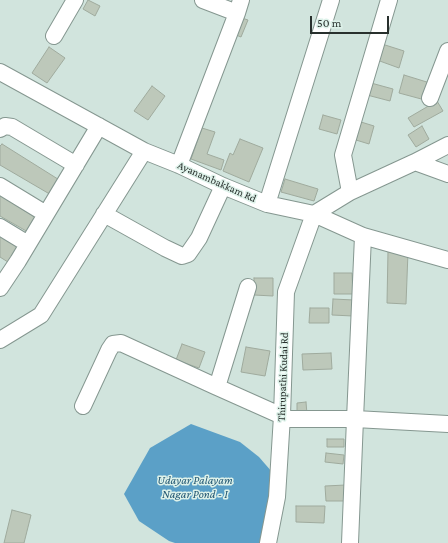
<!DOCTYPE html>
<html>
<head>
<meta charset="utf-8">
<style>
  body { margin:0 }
  #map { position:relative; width:448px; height:543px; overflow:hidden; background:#d1e4dd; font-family:"Crimson Pro",serif }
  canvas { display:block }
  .scale { position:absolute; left:310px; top:16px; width:79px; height:18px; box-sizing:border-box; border:2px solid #28302d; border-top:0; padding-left:5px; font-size:12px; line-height:14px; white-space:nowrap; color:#28302d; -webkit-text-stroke:3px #def2ea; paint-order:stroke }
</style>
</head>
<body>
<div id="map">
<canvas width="448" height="543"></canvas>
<div class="scale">50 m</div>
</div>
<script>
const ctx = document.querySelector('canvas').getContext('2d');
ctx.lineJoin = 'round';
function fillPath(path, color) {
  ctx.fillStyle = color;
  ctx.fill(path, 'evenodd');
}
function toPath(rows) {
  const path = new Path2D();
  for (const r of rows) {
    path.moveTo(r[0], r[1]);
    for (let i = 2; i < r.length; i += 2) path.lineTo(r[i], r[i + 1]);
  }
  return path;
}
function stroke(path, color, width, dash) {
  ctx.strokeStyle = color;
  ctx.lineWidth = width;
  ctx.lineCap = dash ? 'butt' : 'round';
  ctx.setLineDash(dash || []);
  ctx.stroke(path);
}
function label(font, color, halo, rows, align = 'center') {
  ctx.font = font + ' "Crimson Pro",serif';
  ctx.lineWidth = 3;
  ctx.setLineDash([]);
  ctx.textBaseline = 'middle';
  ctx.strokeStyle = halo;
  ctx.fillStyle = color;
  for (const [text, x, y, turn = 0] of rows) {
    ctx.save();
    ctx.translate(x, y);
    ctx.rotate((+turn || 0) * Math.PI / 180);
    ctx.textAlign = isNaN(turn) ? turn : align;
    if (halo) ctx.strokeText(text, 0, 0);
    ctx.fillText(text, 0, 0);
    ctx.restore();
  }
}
const water = toPath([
  [191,424,240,442,259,457,272,472,263,543,175,543,169,541,139,521,124,494,150,448]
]);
const building = toPath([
  [88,0,100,6,95,16,83,9,88,0],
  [242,18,248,20,241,37,236,35,242,18],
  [382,44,404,51,399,68,377,60,382,44],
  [49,47,65,58,47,83,32,73,49,47],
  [404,75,430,83,425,100,399,93,404,75],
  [371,83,393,89,390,101,367,95,371,83],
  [152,86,165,96,148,120,134,111,152,86],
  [437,101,443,111,414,127,408,118,437,101],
  [323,115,341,120,337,134,319,129,323,115],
  [361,122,374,126,369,144,356,140,361,122],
  [422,126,429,139,416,147,408,135,422,126],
  [202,128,215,132,207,154,224,160,221,170,191,159,202,128],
  [240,139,263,148,249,182,223,171,230,153,233,155,240,139],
  [2,144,61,181,53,196,0,165,0,146,2,144],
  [285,179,318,189,314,201,281,192,285,179],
  [0,195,36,218,28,232,0,216,0,195],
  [0,235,20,248,11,264,0,257,0,235],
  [388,251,408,252,406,304,387,303,388,251],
  [334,273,352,273,353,294,334,294,334,273],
  [254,278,273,278,273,296,254,295,254,278],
  [333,299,354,300,353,316,332,315,333,299],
  [310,308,329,308,329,323,309,323,310,308],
  [182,344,205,352,199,368,176,360,182,344],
  [246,347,270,351,265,376,241,372,246,347],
  [331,353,332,369,303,370,302,354,331,353],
  [306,402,307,414,297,415,297,403,306,402],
  [327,439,344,439,344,447,327,447,327,439],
  [326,453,344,455,343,464,325,462,326,453],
  [346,485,346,501,326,501,325,486,346,485],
  [296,506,325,506,324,523,296,522,296,506],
  [12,510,31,515,24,543,4,543,12,510]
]);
const minor = toPath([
  [203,0,237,13],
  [54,36,75,0],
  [0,72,144,151,179,165,223,186,267,204,314,214,363,236,448,260],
  [430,98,448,51],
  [0,129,5,126,12,127,76,165],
  [415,162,448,174],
  [179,165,237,13,241,0],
  [0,186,46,214],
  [350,192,343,155,389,0],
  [267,204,331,0],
  [104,214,165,248,182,256,188,254,199,238,223,186],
  [0,227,28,244],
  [248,287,217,387,282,416],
  [0,288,18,261,99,126],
  [0,340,41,315,144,151],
  [83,406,109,350,113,344,121,343,217,387],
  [282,419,355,419,448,424],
  [268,543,277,497,282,416,286,292,314,214,350,192,415,162,448,145],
  [350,543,355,419,363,236]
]);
const streetNames = [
  ["Ayanambakkam Rd",217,182,24],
  ["Thirupathi Kudai Rd",283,377,-88]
];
const waterNames = [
  ["Udayar Palayam",195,480],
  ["Nagar Pond - I",195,494]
];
fillPath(water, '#5ba0c7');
fillPath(building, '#bdc8ba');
stroke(building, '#9faa9d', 1);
stroke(minor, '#859790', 18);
stroke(minor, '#fff', 16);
label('11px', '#28302d', '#def2ea', streetNames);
label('italic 12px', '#225773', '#def2ea', waterNames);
</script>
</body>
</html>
